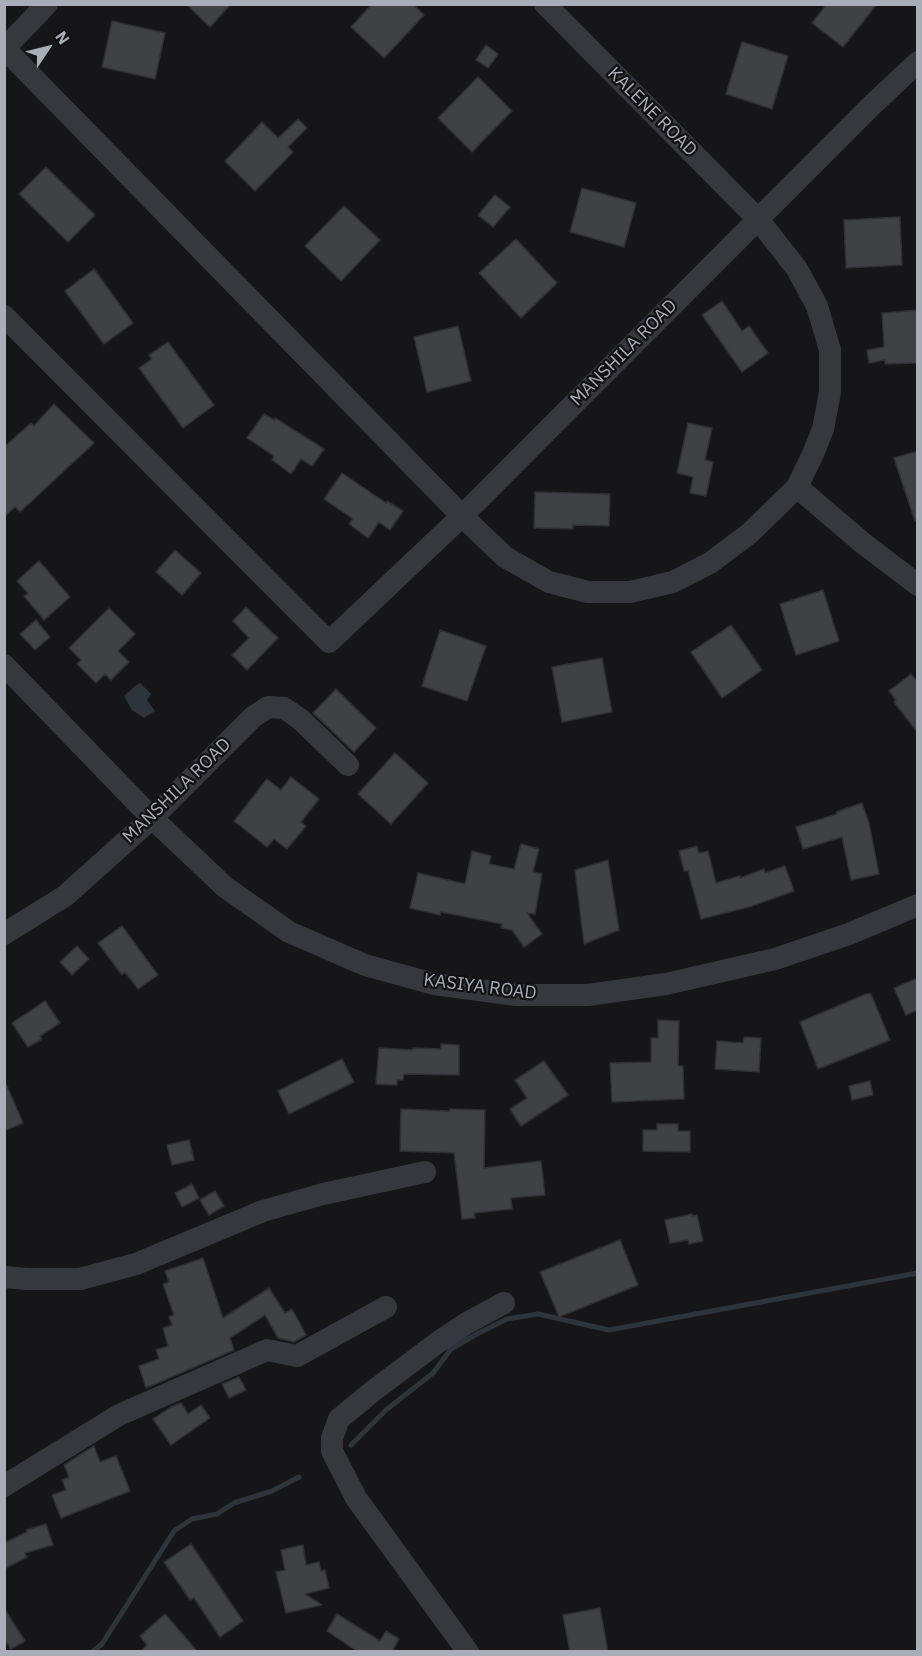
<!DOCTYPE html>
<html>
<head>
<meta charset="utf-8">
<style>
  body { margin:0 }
  #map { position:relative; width:922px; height:1656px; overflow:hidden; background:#161618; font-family:"IBM Plex Sans",sans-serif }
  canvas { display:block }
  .frame { position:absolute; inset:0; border:6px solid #a8adb8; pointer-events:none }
  .north { position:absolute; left:18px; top:18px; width:60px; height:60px; -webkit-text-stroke:4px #111113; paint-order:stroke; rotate:55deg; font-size:16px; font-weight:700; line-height:24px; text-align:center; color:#a8adb8 }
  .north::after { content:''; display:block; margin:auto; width:21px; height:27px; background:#a8adb8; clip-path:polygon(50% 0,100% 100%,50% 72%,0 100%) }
</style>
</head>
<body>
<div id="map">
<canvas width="922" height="1656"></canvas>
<div class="frame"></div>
<div class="north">N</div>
</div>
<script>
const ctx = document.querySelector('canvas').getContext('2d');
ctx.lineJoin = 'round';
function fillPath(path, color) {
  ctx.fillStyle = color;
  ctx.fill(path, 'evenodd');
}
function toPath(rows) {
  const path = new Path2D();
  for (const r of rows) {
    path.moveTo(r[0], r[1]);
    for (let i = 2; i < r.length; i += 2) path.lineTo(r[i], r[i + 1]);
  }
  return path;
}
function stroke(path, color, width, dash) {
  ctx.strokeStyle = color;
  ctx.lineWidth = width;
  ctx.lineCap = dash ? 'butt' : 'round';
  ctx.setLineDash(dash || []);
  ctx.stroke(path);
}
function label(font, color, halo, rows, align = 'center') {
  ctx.font = font + ' "IBM Plex Sans",sans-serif';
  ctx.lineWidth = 4.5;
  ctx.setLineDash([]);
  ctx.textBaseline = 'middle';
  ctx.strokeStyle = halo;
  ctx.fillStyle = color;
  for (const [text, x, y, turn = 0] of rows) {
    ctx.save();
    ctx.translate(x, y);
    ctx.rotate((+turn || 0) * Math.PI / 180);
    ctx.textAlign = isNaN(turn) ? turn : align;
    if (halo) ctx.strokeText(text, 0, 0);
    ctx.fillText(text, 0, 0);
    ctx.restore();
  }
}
const water = toPath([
  [140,683,151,694,147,700,155,711,144,718,132,710,124,696,135,686]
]);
const stream = toPath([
  [351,1445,386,1410,433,1373,451,1349,475,1335,507,1319,538,1314,609,1330,918,1273],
  [92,1652,102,1644,174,1531,192,1519,217,1514,234,1503,272,1491,299,1477]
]);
const building = toPath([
  [186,4,231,4,210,27,186,4],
  [372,4,413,4,424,15,384,58,351,27,372,4],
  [827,4,877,4,843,47,812,23,827,4],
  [112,21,165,33,155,79,102,67,112,21],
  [742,42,788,56,772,109,726,94,742,42],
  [486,45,498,54,488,68,476,60,486,45],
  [478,77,512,111,472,152,438,118,478,77],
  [298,119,307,128,288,147,293,152,255,191,225,161,262,122,278,138,298,119],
  [46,167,95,215,68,242,19,194,46,167],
  [582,188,636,203,624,247,570,232,582,188],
  [495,195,510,207,493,227,478,215,495,195],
  [344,206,380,240,341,281,305,246,344,206],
  [900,217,902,265,846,268,844,220,900,217],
  [516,239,557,283,521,318,479,273,516,239],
  [94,269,133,323,104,344,65,291,94,269],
  [722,301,742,331,749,326,768,353,742,372,702,315,722,301],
  [918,310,918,363,885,364,885,360,869,363,867,350,884,347,882,313,918,310],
  [458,326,471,381,427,392,414,337,458,326],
  [168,342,214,405,183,428,139,368,152,359,149,355,168,342],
  [54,404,94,443,20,512,15,507,4,517,4,447,31,423,34,426,54,404],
  [264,414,274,420,275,418,324,449,312,466,301,459,291,474,272,460,274,456,247,438,264,414],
  [688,423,712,428,705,460,713,462,706,496,690,493,693,477,677,473,688,423],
  [918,451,918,520,915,521,894,458,918,451],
  [342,473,386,503,387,501,403,511,390,530,379,522,368,538,349,524,353,519,324,499,342,473],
  [535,492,610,494,609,526,573,525,573,529,534,528,535,492],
  [175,550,201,573,182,595,156,572,175,550],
  [39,561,70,597,44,620,24,596,28,593,17,581,39,561],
  [823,590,839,641,796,655,780,604,823,590],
  [246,607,278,638,247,670,232,655,249,638,233,621,246,607],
  [109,608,135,634,118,651,129,662,111,680,105,674,96,683,77,664,81,660,69,648,109,608],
  [36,620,50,637,35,650,20,634,36,620],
  [731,625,762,670,722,698,691,652,731,625],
  [440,630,486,646,467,701,422,686,440,630],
  [602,658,612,712,562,722,552,667,602,658],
  [911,674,918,682,918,733,894,702,896,700,889,691,911,674],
  [336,689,376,728,354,752,313,713,336,689],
  [395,753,428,783,391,824,358,794,395,753],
  [291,777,319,799,301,822,306,826,287,849,274,839,267,847,234,821,267,779,281,790,291,777],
  [862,803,869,823,879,874,851,880,842,837,803,849,796,827,837,814,836,812,862,803],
  [521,844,539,849,533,872,542,874,535,914,527,913,542,934,524,947,512,930,501,928,502,924,441,912,440,915,410,908,418,873,465,884,472,851,491,856,489,864,514,869,521,844],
  [697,846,699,853,708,851,716,883,740,876,740,878,764,869,765,873,785,866,794,891,752,906,701,919,688,871,684,871,679,851,697,846],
  [608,860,619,930,584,944,575,870,608,860],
  [122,926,158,975,138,989,125,972,122,975,98,943,122,926],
  [77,946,89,959,72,975,60,962,77,946],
  [918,978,918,1010,906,1015,894,988,918,978],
  [866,994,871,994,890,1040,818,1069,800,1022,866,994],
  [45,1001,60,1023,40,1036,42,1039,28,1047,12,1023,45,1001],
  [658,1020,679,1021,678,1066,683,1066,684,1099,612,1102,610,1063,651,1062,651,1038,658,1038,658,1020],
  [744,1037,761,1038,759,1072,715,1069,717,1041,743,1043,744,1037],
  [441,1044,459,1045,459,1075,404,1074,403,1080,397,1080,397,1085,376,1084,379,1048,413,1050,413,1048,441,1049,441,1044],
  [342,1059,354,1082,289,1114,278,1091,342,1059],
  [544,1061,568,1095,521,1126,510,1109,527,1098,515,1080,544,1061],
  [4,1079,23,1123,4,1131,4,1079],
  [870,1081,873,1095,852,1100,849,1086,870,1081],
  [401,1109,450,1111,450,1109,485,1110,484,1168,541,1161,545,1195,511,1198,512,1209,474,1213,475,1218,462,1219,454,1153,400,1151,401,1109],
  [657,1124,678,1124,678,1131,690,1131,690,1152,643,1151,643,1130,657,1130,657,1124],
  [189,1140,194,1160,172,1165,167,1145,189,1140],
  [192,1184,199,1198,182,1207,175,1193,192,1184],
  [215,1191,224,1206,209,1215,200,1200,215,1191],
  [692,1214,692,1216,697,1215,703,1241,689,1244,688,1240,670,1243,665,1220,692,1214],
  [620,1240,638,1285,559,1317,540,1272,620,1240],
  [203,1258,223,1318,269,1288,285,1313,292,1309,306,1335,294,1342,278,1338,265,1315,230,1338,234,1350,146,1388,139,1366,159,1359,156,1350,168,1346,163,1328,172,1325,169,1317,174,1315,163,1284,169,1282,165,1271,203,1258],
  [239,1377,246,1390,229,1398,222,1384,239,1377],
  [181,1403,188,1414,201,1405,210,1418,171,1445,153,1419,171,1407,181,1403],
  [94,1446,100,1462,116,1456,130,1491,61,1518,52,1495,66,1490,62,1480,69,1477,64,1465,94,1446],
  [46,1524,53,1545,25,1553,27,1557,4,1569,4,1543,27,1532,26,1530,46,1524],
  [191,1544,243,1621,220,1637,194,1598,190,1600,164,1562,191,1544],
  [303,1545,306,1565,319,1562,321,1571,325,1570,329,1588,305,1594,322,1605,286,1613,276,1572,285,1570,281,1550,303,1545],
  [4,1608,25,1641,11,1649,4,1639,4,1608],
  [600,1608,608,1652,570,1652,563,1615,600,1608],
  [165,1614,198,1652,140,1652,147,1645,140,1636,165,1614],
  [337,1614,380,1641,386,1631,399,1639,393,1649,397,1652,358,1652,327,1631,337,1614]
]);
const minor = toPath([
  [4,48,462,516,505,557,549,582,588,592,630,592,673,582,710,563,750,533,797,487,813,454,823,429,830,392,830,350,817,306,797,269,758,219,545,4],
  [5,48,47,4],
  [4,316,329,642,462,516,870,107,918,62],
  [797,487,864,544,918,585],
  [4,665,152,818,225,887,289,932,365,965,434,984,516,995,588,995,666,984,775,959,849,934,918,905],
  [4,934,65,896,152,818,253,717,268,707,284,708,300,719,348,765],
  [4,1277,27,1279,80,1279,136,1264,263,1211,323,1194,425,1172],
  [4,1486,119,1415,267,1350,297,1356,386,1307],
  [468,1652,356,1498,332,1451,332,1438,339,1419,373,1391,437,1343,467,1323,504,1303]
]);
const streetNames = [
  ["KALENE ROAD",652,112,45],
  ["MANSHILA ROAD",624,353,-45],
  ["MANSHILA ROAD",177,791,-44],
  ["KASIYA ROAD",480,987,7]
];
fillPath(water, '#2c353c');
stroke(stream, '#2c353c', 5);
fillPath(building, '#404145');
stroke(building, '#303034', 1.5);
stroke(minor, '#37383d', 22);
label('18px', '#a8adb8', '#111113', streetNames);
</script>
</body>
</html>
